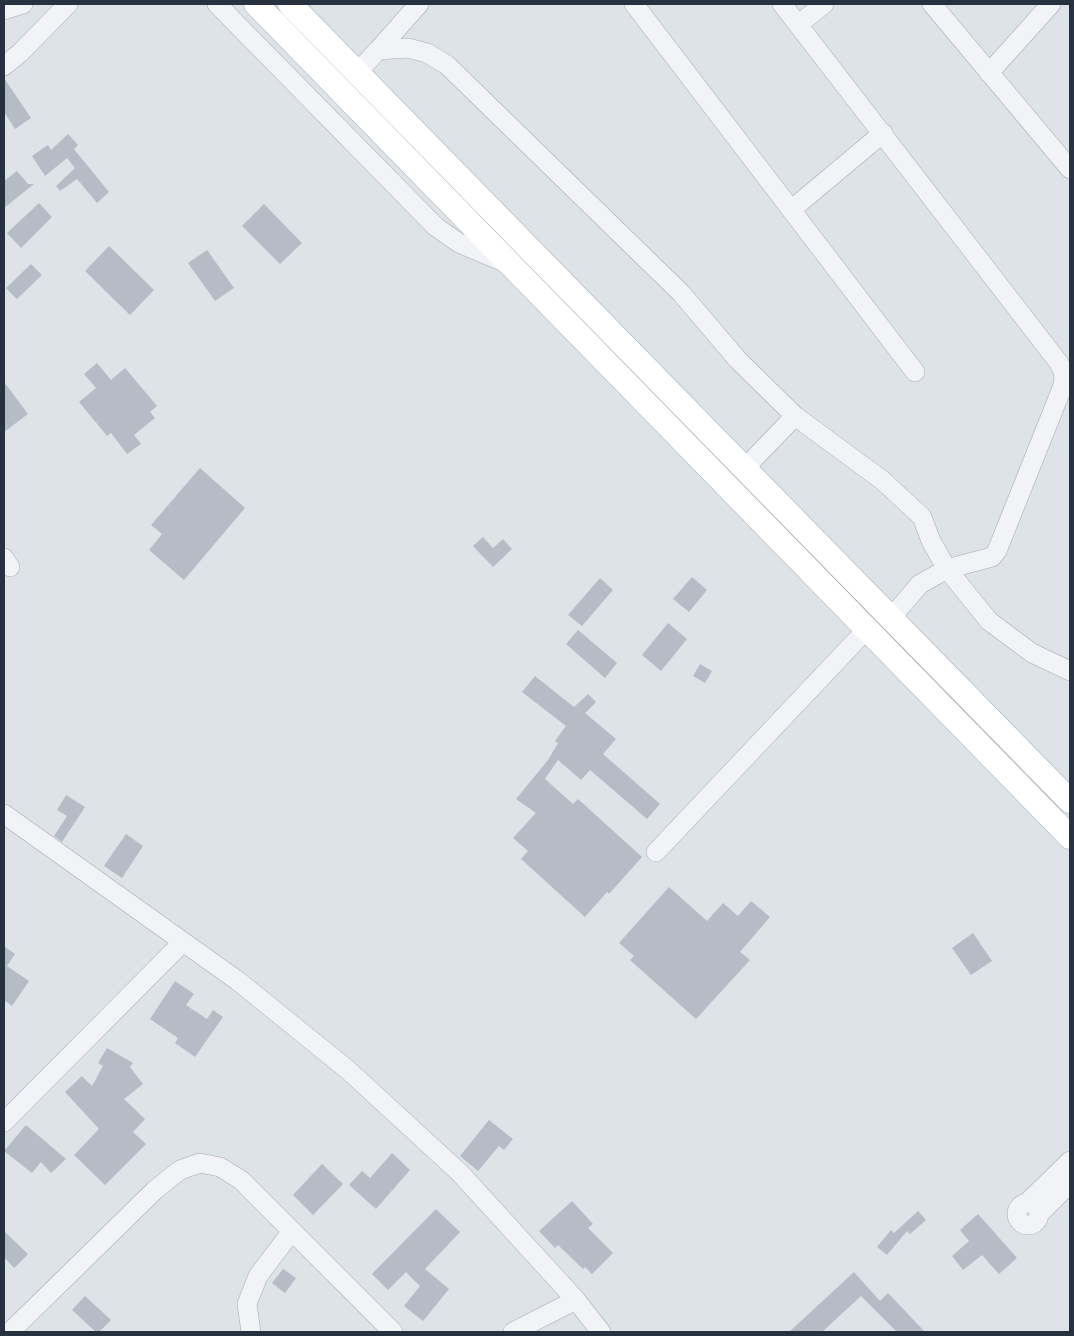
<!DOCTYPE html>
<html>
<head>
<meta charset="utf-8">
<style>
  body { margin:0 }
  #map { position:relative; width:1074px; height:1336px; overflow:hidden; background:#dee3e8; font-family:"Alegreya Sans",sans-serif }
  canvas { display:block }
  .frame { position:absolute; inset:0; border:5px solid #273140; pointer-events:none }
</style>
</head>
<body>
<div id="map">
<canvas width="1074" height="1336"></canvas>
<div class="frame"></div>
</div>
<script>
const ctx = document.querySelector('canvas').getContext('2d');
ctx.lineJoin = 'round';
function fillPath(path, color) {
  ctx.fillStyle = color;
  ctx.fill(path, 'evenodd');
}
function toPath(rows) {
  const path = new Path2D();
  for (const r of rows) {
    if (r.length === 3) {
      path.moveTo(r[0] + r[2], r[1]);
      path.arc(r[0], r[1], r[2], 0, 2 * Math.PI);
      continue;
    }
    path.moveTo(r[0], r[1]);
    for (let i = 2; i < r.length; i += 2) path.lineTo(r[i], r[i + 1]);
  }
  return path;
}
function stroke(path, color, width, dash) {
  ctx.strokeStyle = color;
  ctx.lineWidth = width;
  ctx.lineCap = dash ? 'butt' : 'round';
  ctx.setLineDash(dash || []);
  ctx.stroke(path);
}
const building = toPath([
  [4,78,31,118,15,129,4,112],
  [68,134,78,145,74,149,109,192,97,203,77,179,60,191,56,186,75,168,67,158,45,176,32,156,48,145,51,150],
  [17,171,28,184,34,184,4,208,4,181],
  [39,203,52,217,21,248,7,233],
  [264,204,302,243,280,264,242,226],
  [109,246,154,290,130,315,85,271],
  [207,250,234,288,215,301,188,263],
  [31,264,42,275,17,299,6,288],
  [97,363,111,380,125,368,157,406,150,412,155,418,134,435,141,444,127,454,111,433,107,436,79,402,96,388,84,374],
  [4,382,28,414,4,432],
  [200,468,245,508,184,580,149,550,162,534,151,525],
  [483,537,493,548,503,539,512,549,493,567,473,546],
  [692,577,707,590,689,612,673,599],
  [600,578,613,590,582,626,568,615],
  [668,623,687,639,661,671,642,655],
  [578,630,617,663,605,678,566,644],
  [700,664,712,671,705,683,693,676],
  [535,676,574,707,588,694,596,702,585,713,616,739,603,754,660,804,647,819,590,770,581,780,558,760,545,779,573,804,578,799,642,857,609,894,607,892,585,917,521,859,528,851,513,838,536,813,516,799,548,760,558,743,555,741,566,726,522,692],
  [66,795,85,807,62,842,54,836,67,816,57,810],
  [126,834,143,846,122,878,104,866],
  [669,887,707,921,723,903,738,916,751,901,770,917,740,952,750,960,696,1019,630,960,634,956,619,943],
  [973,933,992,961,971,975,952,948],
  [4,946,15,954,7,966,29,981,12,1006,4,1000],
  [175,981,194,994,186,1005,207,1019,213,1010,223,1017,195,1057,175,1043,178,1038,150,1019],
  [107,1048,133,1063,130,1067,143,1084,124,1099,145,1119,133,1132,146,1144,105,1185,74,1155,99,1129,65,1092,82,1076,92,1086,103,1066,98,1063],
  [489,1120,513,1139,504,1150,499,1146,478,1171,460,1156],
  [26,1125,66,1159,51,1173,41,1162,32,1173,4,1151],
  [392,1153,410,1170,376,1209,349,1185,362,1171,370,1178],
  [322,1164,343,1184,313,1215,293,1195],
  [572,1201,593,1224,588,1228,613,1253,592,1274,585,1267,583,1269,558,1245,555,1248,539,1231],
  [436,1209,460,1232,425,1269,449,1289,423,1321,404,1306,420,1286,406,1272,388,1290,372,1274],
  [918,1211,926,1220,910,1234,907,1231,887,1255,877,1247,891,1230,894,1233],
  [978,1214,1017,1258,999,1274,982,1255,963,1270,952,1256,969,1241,960,1230],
  [4,1231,28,1254,14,1268,4,1257],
  [283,1269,296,1278,285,1293,272,1283],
  [854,1272,880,1301,888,1293,925,1332,897,1332,861,1296,822,1332,789,1332],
  [85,1296,111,1320,99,1332,96,1332,72,1310]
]);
const minor = toPath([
  [217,4,436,227,459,243,506,263],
  [634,4,915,372],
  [782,4,1059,363,1063,371,1064,380,1062,388,997,551,992,557,947,569,920,584,891,618],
  [932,4,1070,169],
  [4,10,23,4],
  [799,24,824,4],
  [378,50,419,4],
  [4,66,20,53,68,4],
  [357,73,378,50,408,48,427,53,447,65,681,293,738,360,795,416,882,480,922,517,931,541,947,569,989,621,1032,653,1070,671],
  [989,73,1051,4],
  [791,210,883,133],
  [745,468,795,416],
  [4,558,10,567],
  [4,814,238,981,348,1070,460,1173,576,1300,513,1332],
  [656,852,867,629],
  [4,1122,183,942],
  [1027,1203,1070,1161],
  [1028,1214,11],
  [1039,1214,1070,1183],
  [576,1300,601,1332],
  [10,1332,155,1190,180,1170,200,1163,220,1167,241,1180,393,1332],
  [251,1332,247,1304,258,1276,292,1231]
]);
const major = toPath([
  [256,4,1070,837],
  [290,4,1070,801]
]);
fillPath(building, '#b5bcc5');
stroke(minor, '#a3aab2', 20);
stroke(major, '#9da8b4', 25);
stroke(minor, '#f1f3f6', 19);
stroke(major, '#fff', 24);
</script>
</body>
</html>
